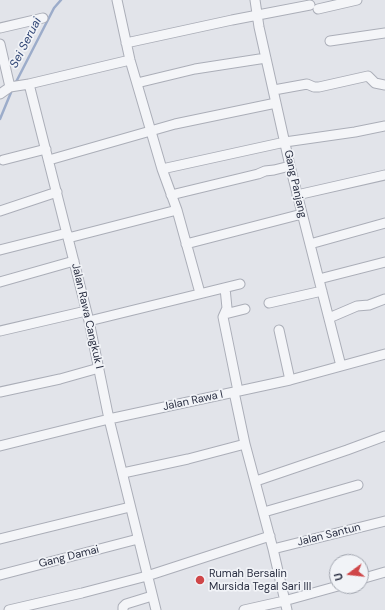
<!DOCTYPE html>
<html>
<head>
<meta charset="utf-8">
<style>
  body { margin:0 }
  #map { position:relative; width:385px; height:610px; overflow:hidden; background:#e2e4ea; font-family:"DM Sans",sans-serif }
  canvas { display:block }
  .north { position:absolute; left:329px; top:554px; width:40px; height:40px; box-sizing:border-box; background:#f1f3f7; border:1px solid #a1a5af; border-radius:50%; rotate:255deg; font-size:11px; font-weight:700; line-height:16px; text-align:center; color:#2a2f42 }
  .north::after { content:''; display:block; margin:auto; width:14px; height:18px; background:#cf4648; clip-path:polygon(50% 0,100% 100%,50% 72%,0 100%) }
</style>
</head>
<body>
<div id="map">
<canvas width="385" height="610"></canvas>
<div class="north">U</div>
</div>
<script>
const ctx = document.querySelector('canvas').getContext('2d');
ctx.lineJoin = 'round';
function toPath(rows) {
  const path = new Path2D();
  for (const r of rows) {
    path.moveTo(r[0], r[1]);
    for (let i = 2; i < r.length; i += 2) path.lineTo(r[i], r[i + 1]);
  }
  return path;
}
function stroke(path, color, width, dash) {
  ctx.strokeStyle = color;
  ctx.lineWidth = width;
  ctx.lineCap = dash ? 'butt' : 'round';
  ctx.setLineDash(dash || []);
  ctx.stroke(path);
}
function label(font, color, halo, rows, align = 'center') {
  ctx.font = font + ' "DM Sans",sans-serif';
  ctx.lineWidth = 3.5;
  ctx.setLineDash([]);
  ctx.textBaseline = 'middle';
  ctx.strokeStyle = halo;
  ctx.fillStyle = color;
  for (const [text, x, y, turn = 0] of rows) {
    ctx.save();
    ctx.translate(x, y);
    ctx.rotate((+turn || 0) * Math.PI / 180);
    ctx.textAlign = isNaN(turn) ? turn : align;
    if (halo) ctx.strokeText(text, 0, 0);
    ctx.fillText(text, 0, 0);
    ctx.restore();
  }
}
const stream = toPath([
  [15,84,54,8,61,0],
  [0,119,12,90]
]);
const minor = toPath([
  [117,0,130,60,162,169,177,210,200,293],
  [255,0,259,27,290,166,341,366],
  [318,9,357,0],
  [0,28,43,18],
  [330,41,385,33],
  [126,43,232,20,310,5],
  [0,44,10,87,29,84,89,321,109,419,156,610],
  [137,83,195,69,266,58],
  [29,84,130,60],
  [274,90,307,84,314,87,319,87,368,76,375,83,385,85],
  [0,94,10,87],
  [3,160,46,149],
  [49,160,175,124,276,103],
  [162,169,285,142,355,132,385,126],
  [171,195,258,174,265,171,274,170,290,166],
  [297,195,385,175],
  [0,211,57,192],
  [68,238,177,210],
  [186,244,302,214],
  [310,244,385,223],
  [0,250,67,233],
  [319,279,385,262],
  [0,282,74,261],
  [225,288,227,308,223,317,238,391],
  [269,303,322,291],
  [225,314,245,309],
  [329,318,357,306,369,305,385,299],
  [89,321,240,284],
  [279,330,290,380],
  [0,331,86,311],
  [0,392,60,379,99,368],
  [234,392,245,444,273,549,287,610],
  [0,446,109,419,290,380,385,354],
  [123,473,188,459,245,444],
  [256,481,347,450,385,436],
  [264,512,358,485],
  [0,539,130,507],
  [273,549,385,521],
  [0,575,138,539],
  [361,579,385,572],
  [9,610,82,593,147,576,270,536],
  [123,610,123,607,126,604,152,596],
  [244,610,284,601,338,586]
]);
const markers = [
  [200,580,5,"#cf4648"]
];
const streetNames = [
  ["Gang Panjang",295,184,77],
  ["Jalan Rawa Cangkuk I",87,316,77],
  ["Jalan Rawa I",193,401,-12],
  ["Jalan Santun",329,535,-14],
  ["Gang Damai",69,557,-14]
];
const poiNames = [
  ["Rumah Bersalin",209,574],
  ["Mursida Tegal Sari III",209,587]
];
const waterNames = [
  ["Sei Seruai",26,43,-63]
];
stroke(stream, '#9cacca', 2.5);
stroke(minor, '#abaeb8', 11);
stroke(minor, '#f4f5f8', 9);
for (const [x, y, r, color] of markers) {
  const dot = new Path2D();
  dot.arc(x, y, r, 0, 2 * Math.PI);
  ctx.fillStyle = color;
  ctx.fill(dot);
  stroke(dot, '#f1f3f7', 1.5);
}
label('11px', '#2a2f42', '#f1f3f7', streetNames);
label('11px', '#2a2f42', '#f1f3f7', poiNames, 'left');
label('italic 12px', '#334877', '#f1f3f7', waterNames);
</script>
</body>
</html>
